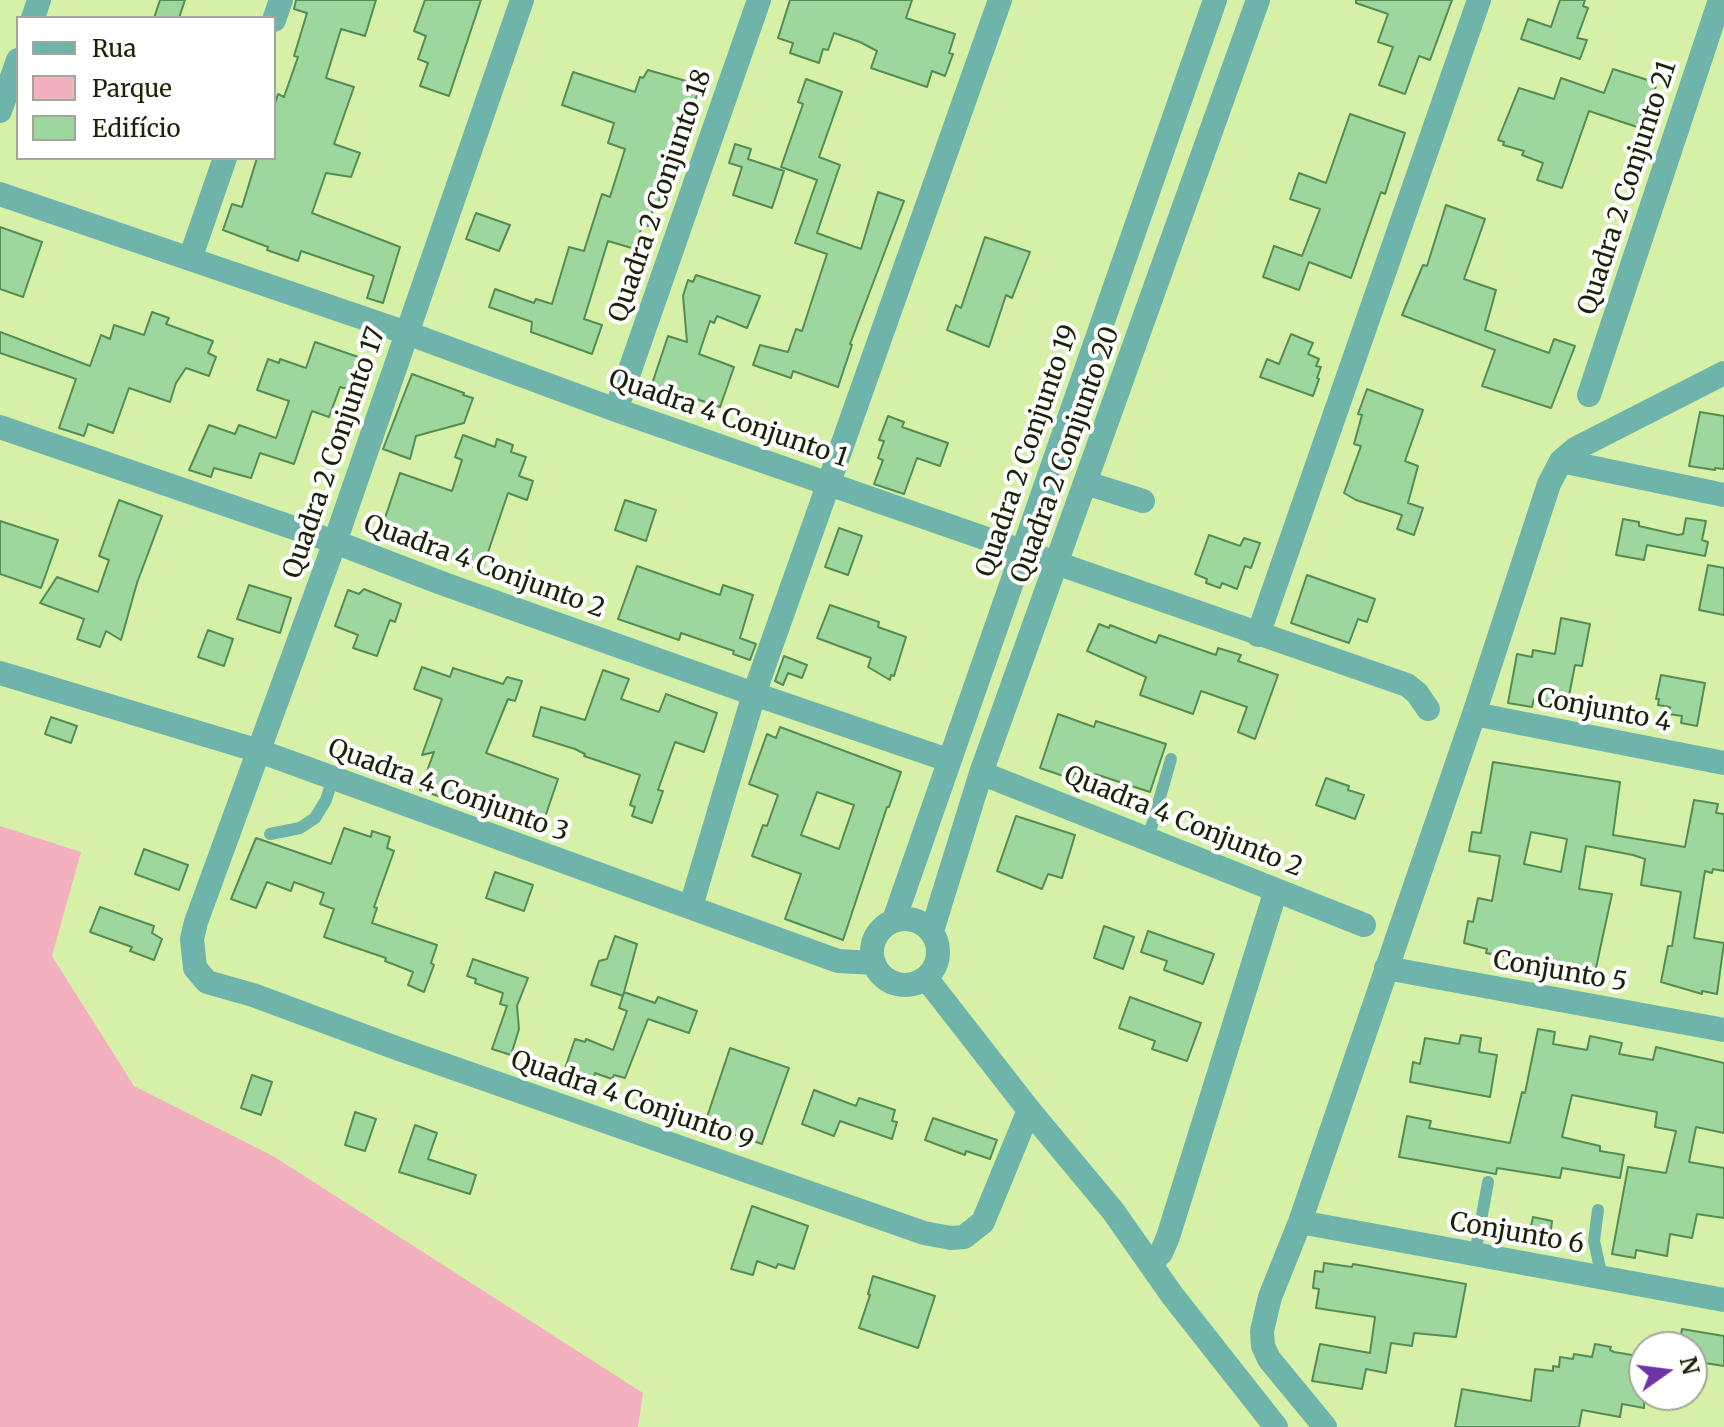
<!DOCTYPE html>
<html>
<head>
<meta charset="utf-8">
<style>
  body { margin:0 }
  #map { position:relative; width:1724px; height:1427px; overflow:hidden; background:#d6f1a7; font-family:Merriweather,serif }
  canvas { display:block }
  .legend { position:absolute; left:16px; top:16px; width:260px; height:144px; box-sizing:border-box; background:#fff; border:2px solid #a3a79b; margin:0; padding:10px 14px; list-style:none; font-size:24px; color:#1a2306 }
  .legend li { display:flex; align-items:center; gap:16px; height:40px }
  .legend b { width:40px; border:2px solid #a3a79b }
  .north { position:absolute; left:1628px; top:1331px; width:80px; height:80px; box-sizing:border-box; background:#fff; border:2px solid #a3a79b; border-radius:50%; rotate:76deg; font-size:22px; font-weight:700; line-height:32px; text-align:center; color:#1a2306 }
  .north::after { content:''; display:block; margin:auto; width:28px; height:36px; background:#6f32a7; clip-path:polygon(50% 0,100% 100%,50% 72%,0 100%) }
</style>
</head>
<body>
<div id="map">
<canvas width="1724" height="1427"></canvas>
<ul class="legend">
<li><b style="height:10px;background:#6eb4aa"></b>Rua</li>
<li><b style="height:22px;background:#f3b1c0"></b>Parque</li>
<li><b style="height:22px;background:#9ed79d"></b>Edifício</li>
</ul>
<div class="north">N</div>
</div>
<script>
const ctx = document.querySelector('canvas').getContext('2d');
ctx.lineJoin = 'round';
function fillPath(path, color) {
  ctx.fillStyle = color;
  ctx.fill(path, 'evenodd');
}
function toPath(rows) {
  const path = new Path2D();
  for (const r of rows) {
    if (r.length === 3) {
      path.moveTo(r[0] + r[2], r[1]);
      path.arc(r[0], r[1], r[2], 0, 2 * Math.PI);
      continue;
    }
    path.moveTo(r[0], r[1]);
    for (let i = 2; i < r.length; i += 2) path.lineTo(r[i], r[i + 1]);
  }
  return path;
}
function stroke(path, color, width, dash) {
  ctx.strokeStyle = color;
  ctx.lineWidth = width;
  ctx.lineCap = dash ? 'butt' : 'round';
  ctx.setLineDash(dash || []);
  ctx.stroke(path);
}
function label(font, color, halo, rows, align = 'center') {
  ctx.font = font + ' Merriweather,serif';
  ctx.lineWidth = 8;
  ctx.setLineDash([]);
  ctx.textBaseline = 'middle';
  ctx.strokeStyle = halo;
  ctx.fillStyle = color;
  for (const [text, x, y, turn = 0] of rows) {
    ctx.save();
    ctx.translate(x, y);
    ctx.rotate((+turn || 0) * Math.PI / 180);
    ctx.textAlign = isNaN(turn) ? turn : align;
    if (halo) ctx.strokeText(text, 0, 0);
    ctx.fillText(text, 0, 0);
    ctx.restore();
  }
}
const green = toPath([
  [0,826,81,852,52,956,134,1086,273,1156,643,1393,638,1427,0,1427]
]);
const building = toPath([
  [160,0,185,0,179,18,154,18,160,0],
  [296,0,376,0,365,36,341,29,326,78,354,87,334,144,360,153,351,177,326,173,312,213,400,247,383,303,367,298,374,276,301,251,298,261,267,250,268,247,223,230,232,204,242,207,257,158,274,158,274,107,278,94,284,97,298,57,294,56,307,13,294,9,296,0],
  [425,0,481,0,449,96,420,86,428,63,418,59,426,36,414,31,425,0],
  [790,0,912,0,906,18,955,34,949,53,953,54,945,76,932,71,927,87,871,68,877,51,860,42,834,33,828,50,823,49,819,63,790,53,793,43,778,38,790,0],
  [1356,0,1452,0,1430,60,1419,56,1405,94,1379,85,1393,47,1378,42,1388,14,1356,3,1356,0],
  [1560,0,1585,0,1583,6,1588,8,1577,38,1587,40,1580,59,1521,39,1528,19,1551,27,1560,0],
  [1613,69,1657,83,1650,104,1645,103,1637,127,1589,111,1562,188,1537,180,1543,163,1522,155,1524,151,1503,145,1504,142,1498,140,1519,88,1554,99,1561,78,1604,93,1613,69],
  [648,70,700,85,693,108,687,106,658,204,655,203,648,226,642,225,635,249,608,241,584,319,602,325,592,354,531,332,532,322,489,307,495,289,534,303,536,299,552,304,569,247,584,251,602,194,610,197,625,149,608,143,614,123,562,105,573,72,635,92,640,77,643,78,648,70],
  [806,79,842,92,819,157,840,165,817,233,861,249,878,192,904,201,850,344,852,345,838,387,793,371,791,378,753,365,760,345,788,352,796,329,802,331,827,254,795,243,817,180,781,167,803,104,798,102,806,79],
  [1350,114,1405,133,1385,194,1381,192,1351,278,1309,262,1299,290,1263,277,1274,246,1302,256,1320,209,1290,199,1299,173,1326,183,1350,114],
  [735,144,751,149,748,159,784,171,772,208,733,195,742,167,729,163,735,144],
  [1446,205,1485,219,1464,279,1496,290,1485,330,1549,353,1554,339,1575,346,1551,408,1482,386,1495,350,1402,315,1423,265,1427,266,1446,205],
  [476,213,510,225,499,251,466,239,476,213],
  [0,227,42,242,23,297,0,289,0,227],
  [985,237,1030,252,1012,298,1006,295,989,347,947,330,956,305,961,308,985,237],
  [696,275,760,296,747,328,717,316,714,323,710,321,699,354,734,367,720,407,652,384,668,336,687,342,683,296,688,280,693,282,696,275],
  [152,312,169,318,166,324,213,341,208,353,216,357,209,376,186,368,176,383,170,402,129,388,113,433,88,424,84,436,59,428,76,379,0,353,0,332,90,366,101,335,110,339,114,325,144,335,152,312],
  [1291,334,1313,343,1308,354,1319,359,1316,366,1321,367,1317,378,1319,379,1313,396,1260,377,1267,359,1279,364,1291,334],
  [315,342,367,360,356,391,340,387,329,417,312,411,294,464,260,453,251,478,214,468,211,477,189,470,209,425,235,434,239,425,276,438,289,401,257,390,268,359,279,363,280,359,306,368,315,342],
  [412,374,464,393,463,395,473,398,464,423,416,436,410,459,383,449,412,374],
  [1367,389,1423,410,1405,461,1418,466,1408,503,1423,508,1414,535,1397,529,1402,515,1356,500,1344,493,1361,446,1354,444,1362,415,1358,414,1367,389],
  [1700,412,1724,416,1724,469,1715,468,1715,470,1689,466,1700,412],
  [888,416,904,422,902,427,948,443,940,466,917,458,904,494,874,484,883,460,878,458,884,441,879,440,888,416],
  [463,435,495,447,497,439,513,445,511,452,526,457,519,476,533,481,527,500,508,493,482,570,445,557,447,550,382,527,400,473,452,491,462,460,455,457,463,435],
  [119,500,162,516,137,583,121,640,106,631,100,647,77,639,84,619,40,603,57,577,98,592,109,560,99,556,119,500],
  [625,500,656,510,646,541,615,530,625,500],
  [1686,518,1706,521,1702,540,1708,542,1705,556,1647,545,1644,560,1616,555,1623,519,1639,522,1639,526,1678,535,1683,534,1686,518],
  [0,521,58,540,41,588,0,574,0,521],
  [839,528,862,536,848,575,825,567,839,528],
  [1209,535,1240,546,1244,538,1260,543,1251,568,1245,566,1237,589,1222,583,1220,588,1206,583,1207,579,1195,574,1209,535],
  [1708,565,1724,568,1724,615,1699,610,1708,565],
  [637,566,720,595,723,585,753,595,740,638,756,644,750,660,733,654,734,651,681,633,679,640,618,619,637,566],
  [1307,575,1375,599,1367,622,1358,619,1349,643,1291,623,1307,575],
  [249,585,291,598,280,633,237,619,249,585],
  [364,589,401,604,395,622,390,620,377,656,353,648,358,635,335,626,348,590,359,594,364,589],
  [830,605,879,622,878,627,906,637,894,676,891,675,890,680,868,667,871,658,817,638,830,605],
  [1561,618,1590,624,1582,666,1575,665,1567,706,1534,699,1532,707,1508,703,1517,654,1532,657,1533,650,1555,654,1561,618],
  [1099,624,1109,628,1110,625,1156,643,1159,635,1216,655,1218,648,1241,655,1238,661,1278,675,1255,739,1238,732,1247,707,1201,691,1193,714,1140,695,1146,677,1087,651,1099,624],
  [208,630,233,639,224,666,198,657,208,630],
  [784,656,807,665,802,678,788,673,783,685,775,681,784,656],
  [422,667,450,677,453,668,503,684,507,677,522,681,515,701,508,699,486,753,558,779,540,832,486,813,487,809,446,794,444,798,420,790,434,752,422,755,442,699,414,689,422,667],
  [603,670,629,679,621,699,659,712,666,694,717,713,704,752,675,742,658,790,663,791,652,823,632,816,635,807,630,805,640,775,584,756,585,754,575,749,533,736,541,707,585,720,603,670],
  [1661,675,1705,683,1697,726,1681,723,1682,716,1669,714,1670,707,1658,705,1659,699,1656,699,1661,675],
  [1058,714,1094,727,1096,721,1166,744,1150,792,1095,774,1092,779,1074,773,1072,779,1040,768,1058,714],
  [51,717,77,726,71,743,45,734,51,717],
  [780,727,901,772,889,807,887,807,843,940,785,919,801,874,752,856,763,825,767,826,778,795,749,784,767,734,776,738,780,727],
  [817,792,854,805,839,849,801,835,817,792],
  [1493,762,1620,782,1613,835,1685,847,1694,800,1718,804,1716,813,1724,814,1724,871,1713,869,1712,873,1705,871,1694,938,1724,943,1717,994,1702,991,1702,994,1661,982,1668,946,1672,946,1681,892,1641,885,1645,859,1633,855,1586,846,1579,889,1612,894,1594,977,1542,968,1542,963,1486,953,1487,949,1464,943,1468,921,1473,922,1478,898,1492,901,1500,856,1469,851,1472,832,1481,833,1493,762],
  [1531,832,1567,839,1561,872,1524,864,1531,832],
  [1326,778,1349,786,1348,790,1364,795,1355,819,1316,805,1326,778],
  [1016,816,1075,835,1062,878,1048,874,1042,889,997,871,1016,816],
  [344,828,371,837,372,831,390,837,387,848,394,851,374,907,377,908,372,923,437,945,431,963,434,965,424,992,408,985,413,972,385,961,386,958,324,937,334,909,320,904,324,893,294,882,291,891,267,882,256,908,231,899,256,838,331,864,344,828],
  [144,849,188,865,179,890,135,874,144,849],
  [495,872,533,885,524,911,486,898,495,872],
  [100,907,154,926,152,933,162,939,154,960,130,951,132,947,90,932,100,907],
  [1104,926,1134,937,1123,969,1094,958,1104,926],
  [1148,931,1214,954,1203,984,1164,970,1167,961,1141,952,1148,931],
  [615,936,637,944,623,996,591,985,599,961,607,959,615,936],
  [473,959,528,978,517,1006,519,1029,511,1055,492,1049,507,1006,500,1004,503,993,475,983,476,979,467,976,473,959],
  [624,992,655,1003,658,997,697,1011,689,1033,648,1019,625,1078,614,1075,612,1079,595,1073,594,1078,589,1076,585,1088,561,1080,575,1039,585,1042,586,1039,613,1050,627,1011,619,1008,624,992],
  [1130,997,1201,1023,1187,1061,1152,1049,1155,1041,1119,1028,1130,997],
  [1538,1029,1555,1032,1553,1044,1587,1050,1590,1036,1622,1043,1619,1054,1653,1060,1656,1047,1724,1063,1724,1133,1696,1127,1689,1162,1724,1168,1724,1218,1697,1214,1692,1238,1670,1234,1667,1256,1636,1250,1635,1258,1612,1254,1628,1167,1666,1173,1676,1131,1655,1127,1657,1112,1572,1095,1562,1137,1600,1146,1600,1151,1624,1155,1620,1178,1562,1168,1560,1178,1497,1168,1496,1174,1399,1157,1407,1116,1431,1121,1429,1128,1510,1143,1522,1092,1525,1093,1538,1029],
  [1461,1035,1481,1038,1479,1052,1497,1055,1490,1097,1410,1082,1413,1062,1420,1064,1425,1038,1459,1044,1461,1035],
  [730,1048,789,1068,762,1144,727,1132,729,1128,706,1120,730,1048],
  [252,1075,272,1082,261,1115,241,1108,252,1075],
  [814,1090,856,1106,859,1098,895,1110,892,1121,897,1122,892,1139,840,1121,834,1136,802,1124,814,1090],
  [355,1112,376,1119,365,1151,345,1145,355,1112],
  [933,1118,997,1140,990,1159,966,1151,965,1155,925,1140,933,1118],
  [415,1125,437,1133,428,1159,476,1175,470,1194,399,1172,415,1125],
  [752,1206,808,1226,794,1269,778,1264,776,1268,757,1261,753,1275,731,1269,752,1206],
  [1533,1217,1552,1221,1550,1238,1529,1235,1533,1217],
  [1324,1263,1352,1267,1353,1264,1466,1284,1456,1337,1414,1333,1412,1346,1391,1343,1386,1373,1366,1369,1362,1389,1312,1381,1320,1344,1370,1353,1375,1317,1316,1308,1319,1289,1313,1288,1315,1271,1323,1272,1324,1263],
  [873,1276,935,1296,918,1348,859,1328,870,1295,868,1294,873,1276],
  [1682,1329,1724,1336,1724,1366,1692,1361,1692,1347,1679,1347,1682,1329],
  [1595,1344,1611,1347,1610,1350,1614,1352,1644,1357,1644,1408,1622,1404,1620,1417,1582,1410,1579,1427,1455,1427,1462,1389,1531,1401,1535,1369,1553,1371,1553,1366,1559,1367,1560,1357,1573,1359,1574,1354,1592,1357,1595,1344]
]);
const lane = toPath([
  [270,834,300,828,315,818,326,800,333,778],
  [1148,839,1171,759],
  [1598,1210,1594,1241,1602,1277],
  [1475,1254,1488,1182]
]);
const street = toPath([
  [522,0,335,542,196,922,192,939,195,968,207,982,253,995,399,1049,924,1233,951,1238,964,1237,983,1222,1029,1110],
  [33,18,39,0],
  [274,20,281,0],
  [0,111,18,60],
  [0,194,407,333,616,410,1407,685,1417,693,1428,709],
  [190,259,225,158],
  [1589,395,1720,0],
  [616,410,759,0],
  [0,427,335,542,444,584,754,694,948,760],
  [1561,461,1724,495],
  [1086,483,1143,501],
  [1258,635,1479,0],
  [0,673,259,751,838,961,874,963],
  [1474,714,1724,763],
  [981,773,1364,925],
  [691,906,754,694,1000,0],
  [905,952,33],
  [894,920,1215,0],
  [932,931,981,773,1258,0],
  [1386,968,1724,1030],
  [926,978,1029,1110,1113,1211,1172,1295,1276,1427],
  [1300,1222,1724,1300],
  [1150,1264,1161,1253,1168,1237,1276,890],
  [1325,1427,1269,1359,1263,1346,1262,1331,1270,1297,1300,1222,1474,714,1549,484,1561,461,1575,449,1724,373]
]);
const streetNames = [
  ["Quadra 2 Conjunto 21",1628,188,-72],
  ["Quadra 2 Conjunto 18",661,196,-71],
  ["Quadra 4 Conjunto 1",728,419,19],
  ["Quadra 2 Conjunto 19",1028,451,-71],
  ["Quadra 2 Conjunto 17",335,453,-71],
  ["Quadra 2 Conjunto 20",1066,455,-70],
  ["Quadra 4 Conjunto 2",484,567,20],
  ["Conjunto 4",1604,711,11],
  ["Quadra 4 Conjunto 3",448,791,20],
  ["Quadra 4 Conjunto 2",1183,822,22],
  ["Conjunto 5",1560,972,10],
  ["Quadra 4 Conjunto 9",632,1101,19],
  ["Conjunto 6",1517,1234,10]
];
fillPath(green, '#f3b1c0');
fillPath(building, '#9ed79d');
stroke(building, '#558c55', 2);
stroke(lane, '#6eb4aa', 12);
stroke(street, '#6eb4aa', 24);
label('26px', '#1a2306', '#fff', streetNames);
</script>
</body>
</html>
